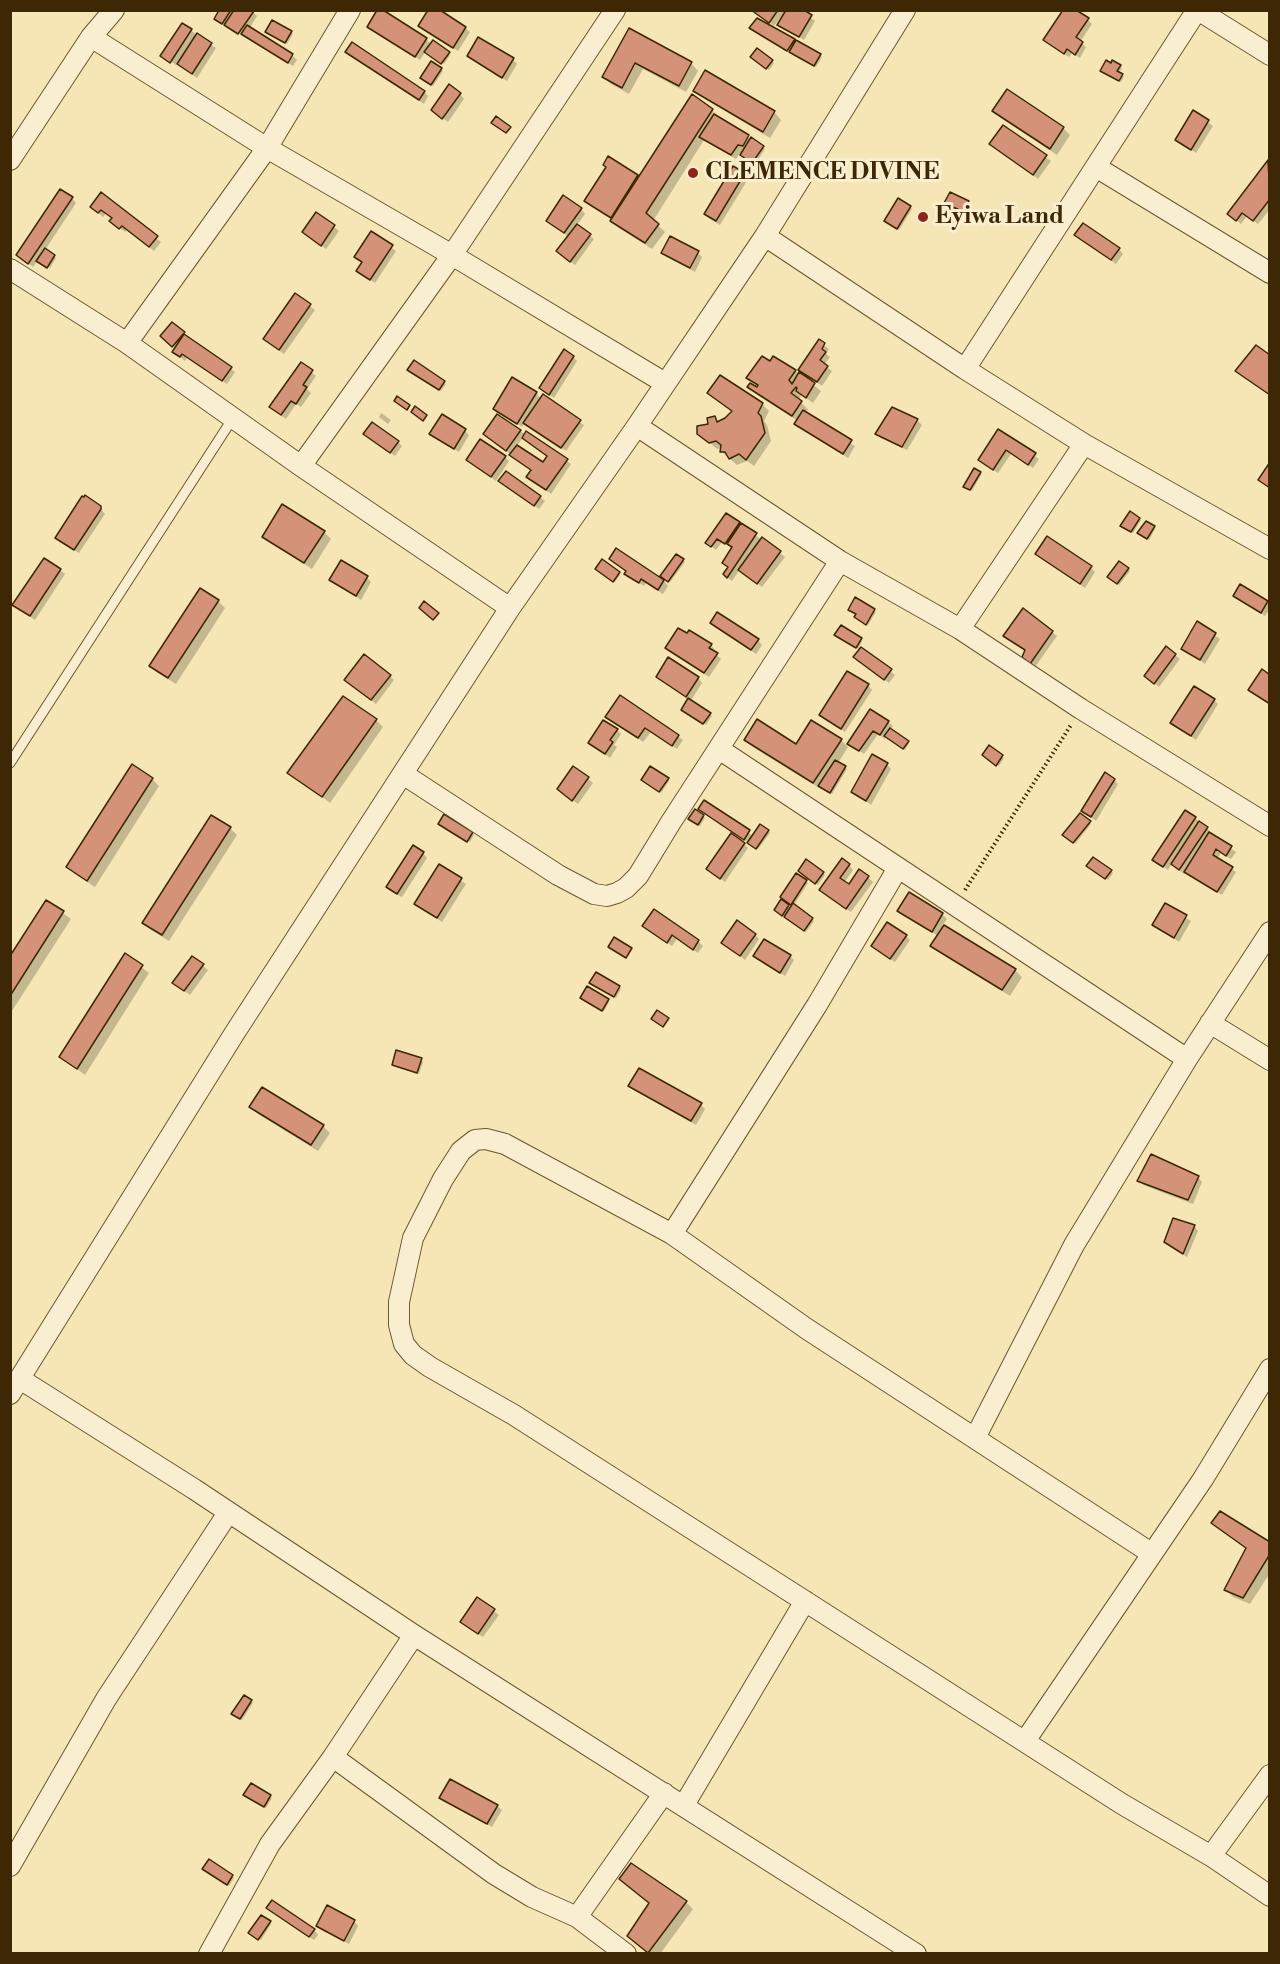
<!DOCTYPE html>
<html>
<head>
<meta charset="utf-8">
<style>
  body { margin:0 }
  #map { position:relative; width:1280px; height:1964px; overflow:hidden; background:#f6e6b6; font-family:"Libre Bodoni",serif }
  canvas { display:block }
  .frame { position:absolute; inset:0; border:12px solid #3d2704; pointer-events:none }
</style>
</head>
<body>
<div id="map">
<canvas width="1280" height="1964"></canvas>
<div class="frame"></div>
</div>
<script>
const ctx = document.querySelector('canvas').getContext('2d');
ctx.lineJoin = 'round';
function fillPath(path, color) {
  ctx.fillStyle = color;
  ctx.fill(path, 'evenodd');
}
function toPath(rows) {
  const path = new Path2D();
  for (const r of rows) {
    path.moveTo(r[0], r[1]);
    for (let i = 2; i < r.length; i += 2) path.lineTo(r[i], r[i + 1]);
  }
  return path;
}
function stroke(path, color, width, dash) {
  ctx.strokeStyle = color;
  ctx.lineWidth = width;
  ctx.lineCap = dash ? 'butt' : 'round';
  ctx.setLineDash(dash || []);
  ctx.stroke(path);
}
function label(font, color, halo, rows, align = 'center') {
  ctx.font = font + ' "Libre Bodoni",serif';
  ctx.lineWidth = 6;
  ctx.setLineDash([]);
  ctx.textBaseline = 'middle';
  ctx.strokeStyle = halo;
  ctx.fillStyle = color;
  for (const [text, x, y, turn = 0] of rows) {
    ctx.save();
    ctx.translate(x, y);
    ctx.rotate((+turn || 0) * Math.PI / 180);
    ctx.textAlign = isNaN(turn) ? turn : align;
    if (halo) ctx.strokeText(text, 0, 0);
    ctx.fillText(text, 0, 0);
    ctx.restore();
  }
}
const shadow = toPath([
  [220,10,253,12,257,16,249,29,292,55,297,60,293,66,217,20],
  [753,10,801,10,815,21,804,40,779,24,784,16,782,15,774,26],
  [1088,20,1092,24,1080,42,1086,47,1080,58,1072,53,1069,57,1049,44],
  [183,25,216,48,197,78,177,63,176,65,164,57],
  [369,27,426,39,432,45,450,55,444,64,426,51,420,60],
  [465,28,470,32,458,51,424,30],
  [629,30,691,63,698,71,686,92,643,69,629,94,611,84,604,77],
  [291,32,293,34,287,44,269,33],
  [756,32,794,40,822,57,816,67],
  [757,50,774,63,769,70,754,59],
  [347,52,424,92,428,96,424,104],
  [469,56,513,60,517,64,507,81],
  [1120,66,1122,68,1119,73,1124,77,1121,82,1103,72],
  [441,69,443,71,433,86,423,80],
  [695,90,774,112,781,120,770,138,702,97],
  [460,94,464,99,448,122,437,114],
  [712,110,719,117,718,118,765,149,755,164,740,153,736,159,704,140,653,221,665,232,652,249,619,228,612,221,613,219,590,205,637,176,640,178],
  [994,111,1063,128,1070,135,1057,155,1001,118],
  [1193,112,1213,126,1196,153,1176,139],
  [1003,127,1051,161,1038,179,991,144],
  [1268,162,1270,209,1258,224,1247,216,1241,224,1229,214],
  [744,175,748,179,720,225,710,219,706,214],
  [101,194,161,242,154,251,127,229,125,232,113,223,113,218,106,213,103,217,96,211],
  [72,198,76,203,45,250,56,258,50,268,38,260,33,267,18,255],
  [968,203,970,204,966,213,948,204],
  [910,207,912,209,899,230,888,223],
  [581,209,585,214,577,225,594,239,575,265,563,256,569,237,552,225],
  [317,214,339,231,326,249,304,232],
  [371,233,396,251,375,283,358,271,363,263,356,257],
  [1081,239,1119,249,1123,254,1116,264],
  [663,253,698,253,702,257,695,272,667,257],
  [295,295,315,310,284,354,269,343],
  [172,324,235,372,227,384,187,357,185,361,174,352,176,349,162,336],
  [819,341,829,349,826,354,830,357,824,365,832,371,822,386,800,370],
  [573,357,577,361,554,398,545,392],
  [414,363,446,384,441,391,411,372],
  [301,364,316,376,307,389,311,393,301,407,296,404,286,419,276,412],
  [795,371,821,391,813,403,802,395,798,400,808,409,805,413,855,446,848,458,801,428,796,424,798,421,756,394,749,387,759,391,759,387,748,378],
  [536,393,541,399,584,425,566,451,525,422,522,427,495,409],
  [716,400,762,404,769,411,764,421,767,425,771,441,754,466,747,461,737,465,722,452,722,448,717,449,699,434,715,418,719,422,733,412],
  [892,409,917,420,922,425,907,450,881,438,877,434],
  [381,413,391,420,388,424,379,417],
  [465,431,469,435,459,452,431,434],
  [520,431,571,464,551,494,533,481,532,471,489,438],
  [523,437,548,456,543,464,517,446],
  [998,431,1039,459,1033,468,1011,454,998,473,984,464],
  [370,438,398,442,402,446,395,456],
  [505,457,509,461,496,481,468,460],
  [980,473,981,475,972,491,967,488],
  [505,485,540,497,545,501,539,509],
  [100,508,105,514,79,553,61,542],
  [727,515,762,540,762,539,785,557,762,587,740,569,732,581,729,579,725,574,729,568,734,548,722,542,716,550,707,543],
  [1139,519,1141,520,1133,533,1124,527],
  [1154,528,1155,529,1149,540,1141,535],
  [324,532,331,539,312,569,271,543,264,536],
  [616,551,664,581,668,586,663,594,646,583,644,586,631,578,628,572,615,564,610,559],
  [1041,558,1091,568,1095,572,1085,588],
  [683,560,685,562,670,582,664,578],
  [1128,569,1130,571,1119,585,1111,579],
  [60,570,65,574,35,620,14,605],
  [599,570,619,573,620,575,615,582],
  [367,578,371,582,361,600,330,580],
  [1235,596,1267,602,1270,605,1270,609,1265,616],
  [218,601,225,608,176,684,158,673,151,666],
  [874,610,876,612,868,625,857,619,857,615,851,611],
  [712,623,758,640,762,645,756,654],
  [1198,624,1220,639,1205,664,1183,648],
  [1052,632,1057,636,1035,667,1028,662,1026,651,1005,635],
  [687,635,711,645,715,650,713,652,721,659,709,677,671,652],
  [838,636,861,640,862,641,859,647,895,675,889,683,859,661,860,650],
  [1166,648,1180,659,1159,687,1150,680],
  [390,676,394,680,376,704,350,684],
  [657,677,698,678,702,683,690,702,712,716,706,725,683,710,690,699],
  [868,685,872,690,845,732,821,715],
  [1214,700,1218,704,1196,740,1172,723],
  [607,716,678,736,683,740,677,749,651,732,643,742],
  [376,720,383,727,330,803,289,772],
  [888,722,893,726,890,730,909,743,905,750,886,736,885,739,878,734,864,754,849,743],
  [617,730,621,734,614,745,617,747,610,758,590,743],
  [746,740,797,746,841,740,848,747,838,763,847,769,832,794,822,788,821,789,753,747],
  [990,748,1004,758,999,766,986,757],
  [887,765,891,769,871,805,853,792],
  [574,768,593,783,578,804,563,793],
  [152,779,159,786,95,887,75,874,68,867],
  [668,779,669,781,661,793,644,781],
  [1114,780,1118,784,1096,821,1082,811],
  [704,802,753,836,768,831,770,833,758,849,704,813],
  [696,811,705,818,700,826,692,820],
  [1080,815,1091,824,1075,844,1064,835],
  [445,816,474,835,470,842,442,825],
  [1195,818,1212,833,1210,835,1236,852,1231,859,1221,853,1217,859,1236,872,1222,895,1186,871,1184,874,1172,864,1168,870,1154,860],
  [230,828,237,835,169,941,151,930,144,923],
  [744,844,748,848,725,882,708,869],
  [423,853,427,858,402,897,392,892,388,887],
  [807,861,825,875,818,885,801,872],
  [849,865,853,870,844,883,849,886,860,871,873,882,851,912,826,895],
  [440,866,466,884,442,922,415,904],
  [1090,868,1111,871,1113,873,1108,880],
  [797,875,808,883,794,905,784,899],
  [910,894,942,914,947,919,942,926,1015,970,1022,977,1010,996,939,952,932,945,938,936,904,915],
  [47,902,71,919,10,1014,10,959],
  [1166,905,1191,921,1179,942,1154,925],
  [788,906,814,921,806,932,777,912],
  [644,926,698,941,703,946,698,953,677,939,672,946],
  [755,935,759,939,745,960,723,943],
  [906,936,910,940,895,962,877,950],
  [126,955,149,973,85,1075,61,1057],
  [755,956,790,956,794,960,785,976],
  [193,958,208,970,190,995,179,987],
  [597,974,621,989,616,998,593,984],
  [584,999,608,1000,609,1002,604,1011],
  [421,1060,423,1062,419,1074,394,1065],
  [630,1086,701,1105,705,1109,696,1125,634,1090],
  [251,1107,323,1126,330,1133,318,1151,258,1114],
  [1198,1177,1202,1182,1193,1204,1143,1185,1139,1181],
  [1194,1226,1198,1231,1187,1257,1165,1242],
  [1213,1523,1270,1544,1270,1573,1250,1604,1233,1597,1226,1590,1247,1549],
  [477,1599,499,1615,483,1637,466,1626],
  [251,1702,253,1703,242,1720,235,1715],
  [252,1785,272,1798,266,1808,247,1797],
  [441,1797,497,1806,502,1810,492,1827,446,1802],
  [209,1862,234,1878,229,1886,206,1871],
  [621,1879,686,1902,693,1909,660,1954,649,1954,636,1943,651,1904],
  [273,1912,314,1930,318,1935,314,1940],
  [354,1921,358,1926,349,1944,322,1930,318,1926],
  [270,1923,271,1924,261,1940,250,1933]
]);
const building = toPath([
  [219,10,231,10,222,24,214,19,219,10],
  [234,10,254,11,238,34,224,25,234,10],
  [377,10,383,10,427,38,415,57,367,27,377,10],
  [428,10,440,10,466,27,453,48,418,26,428,10],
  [751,10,778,10,769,23,751,10],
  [786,10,804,10,812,15,799,37,777,25,786,10],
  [1063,10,1076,10,1089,18,1076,37,1083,42,1075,55,1067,49,1064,54,1043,40,1063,10],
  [757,18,795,39,787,51,749,28,757,18],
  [272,20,292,31,285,43,265,32,272,20],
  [182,23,192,29,170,63,160,56,182,23],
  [247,25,293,54,288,63,241,34,247,25],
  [629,28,692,62,679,86,635,63,622,88,602,77,629,28],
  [197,33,212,43,192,74,177,64,197,33],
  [478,37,514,58,502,78,467,56,478,37],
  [433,40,450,52,441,64,424,52,433,40],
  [796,40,821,54,814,66,789,52,796,40],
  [352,42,425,91,419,100,345,52,352,42],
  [757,48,773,60,766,69,750,57,757,48],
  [1106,60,1111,63,1112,60,1121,65,1117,71,1123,74,1119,81,1100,71,1106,60],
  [431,61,442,68,431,85,420,78,431,61],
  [705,70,775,111,763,132,693,91,705,70],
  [449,84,461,93,442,119,431,110,449,84],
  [1007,89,1064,127,1050,149,992,111,1007,89],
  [692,94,713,109,646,213,659,224,645,243,610,221,692,94],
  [1193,110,1209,120,1191,150,1175,140,1193,110],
  [714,114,749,135,743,146,738,145,731,155,699,137,714,114],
  [496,116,511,127,506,133,491,123,496,116],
  [1003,125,1047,155,1033,175,989,144,1003,125],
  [751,137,764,146,752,163,740,155,751,137],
  [608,156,638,175,611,218,584,201,606,167,603,165,608,156],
  [1268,160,1270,199,1253,221,1242,213,1236,221,1227,214,1268,160],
  [733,166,745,173,716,221,704,214,733,166],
  [60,189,73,197,28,264,16,255,60,189],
  [101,192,158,236,149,247,122,226,119,229,109,221,112,218,101,210,98,213,90,207,101,192],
  [950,192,969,201,964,212,944,203,950,192],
  [563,195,582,208,564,233,546,221,563,195],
  [898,198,911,206,897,229,884,221,898,198],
  [953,209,962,214,957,224,948,219,953,209],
  [316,212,335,225,321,246,302,232,316,212],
  [1083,223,1120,248,1111,260,1074,235,1083,223],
  [577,224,591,234,570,262,556,251,577,224],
  [371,231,393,245,370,280,356,271,362,262,354,257,371,231],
  [670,236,699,251,690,268,661,253,670,236],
  [45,248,55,255,47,268,36,261,45,248],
  [295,293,311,304,279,350,263,339,295,293],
  [172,322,185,332,172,347,160,336,172,322],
  [184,334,232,367,222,381,182,354,180,357,172,352,184,334],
  [819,339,825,343,822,349,826,352,820,360,828,366,817,382,798,370,819,339],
  [1256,345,1270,355,1270,395,1235,371,1256,345],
  [564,349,574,356,549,395,539,388,564,349],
  [762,356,770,361,773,356,796,370,789,380,792,384,799,372,815,383,806,398,796,391,797,388,796,387,791,393,802,401,792,416,747,387,750,383,757,387,758,385,746,378,762,356],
  [414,360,445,381,439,390,407,370,414,360],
  [301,362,313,370,303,385,307,387,296,404,291,401,281,415,269,407,301,362],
  [720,375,763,403,758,413,761,416,765,433,746,460,739,454,729,459,725,452,720,452,721,445,716,441,709,443,697,434,697,426,708,424,707,418,715,416,717,422,725,418,732,411,707,393,720,375],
  [512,377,537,392,517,424,493,409,512,377],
  [543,394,581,420,561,448,523,423,543,394],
  [397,396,410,405,407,410,394,401,397,396],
  [415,406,427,415,423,421,411,412,415,406],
  [892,407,918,419,902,447,875,434,892,407],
  [803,410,852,440,843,454,794,424,803,410],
  [442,414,466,429,454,449,429,434,442,414],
  [497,414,521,430,506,451,483,434,497,414],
  [372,422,399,441,390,453,363,434,372,422],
  [998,429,1036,453,1028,465,1006,450,993,470,978,460,998,429],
  [526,431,568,459,546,490,526,477,531,470,509,455,517,445,543,462,547,456,522,438,526,431],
  [480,439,506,456,491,477,466,460,480,439],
  [1270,462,1270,488,1258,480,1270,462],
  [974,468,981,472,970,490,963,487,974,468],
  [506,471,541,496,534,506,498,481,506,471],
  [85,495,101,506,101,509,74,550,55,538,82,496,84,497,85,495],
  [282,504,325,531,304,563,262,537,282,504],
  [1130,511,1140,518,1131,532,1120,526,1130,511],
  [726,513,740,522,725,544,717,539,711,547,705,543,726,513],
  [1146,521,1155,526,1147,539,1137,533,1146,521],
  [741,523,757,533,727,578,723,574,728,567,722,563,732,547,727,544,741,523],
  [1047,536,1092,566,1080,584,1035,554,1047,536],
  [762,537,781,551,757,584,738,570,762,537],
  [616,548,664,580,658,590,641,579,639,583,624,574,626,571,609,559,616,548],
  [676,554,684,559,668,582,660,576,676,554],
  [44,558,61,569,30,616,12,605,44,558],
  [602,559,620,572,613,582,595,569,602,559],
  [341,560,368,576,356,596,329,580,341,560],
  [1119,561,1129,568,1117,584,1107,577,1119,561],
  [1240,584,1268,601,1261,613,1233,596,1240,584],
  [200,588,219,600,168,678,149,666,200,588],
  [855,597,875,609,866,625,854,617,856,614,848,610,855,597],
  [424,601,439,613,433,620,419,608,424,601],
  [1023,608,1053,631,1030,664,1022,657,1025,650,1003,636,1023,608],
  [717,612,759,639,751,650,710,623,717,612],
  [1197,621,1216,633,1200,660,1181,649,1197,621],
  [841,625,862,638,856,648,834,635,841,625],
  [678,628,687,633,689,630,712,644,709,648,718,653,704,673,665,648,678,628],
  [1166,646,1176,654,1154,684,1144,676,1166,646],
  [861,647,892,669,884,680,853,657,861,647],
  [364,654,391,675,371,700,344,680,364,654],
  [668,657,699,677,686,697,656,677,668,657],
  [1262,669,1270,675,1270,704,1248,690,1262,669],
  [847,671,869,684,841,729,819,715,847,671],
  [1194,686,1215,699,1191,736,1170,723,1194,686],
  [620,695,679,735,672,746,645,728,638,738,605,717,620,695],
  [343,696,377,719,322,797,287,773,343,696],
  [688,698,711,713,703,724,681,710,688,698],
  [870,709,889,721,880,735,873,731,859,751,847,744,870,709],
  [757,719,796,744,811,720,842,739,813,783,744,740,757,719],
  [603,720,618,729,610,740,613,742,605,754,588,743,603,720],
  [890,728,909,741,903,749,884,736,890,728],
  [989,745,1003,755,996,766,982,755,989,745],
  [872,754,888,763,866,801,851,792,872,754],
  [835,760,846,766,830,793,818,786,835,760],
  [132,764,153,778,87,881,66,867,132,764],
  [573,766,589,777,572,801,557,789,573,766],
  [650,766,669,778,659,792,641,780,650,766],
  [1105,772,1115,779,1091,817,1081,811,1105,772],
  [704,800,750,830,744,840,698,809,704,800],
  [695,809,704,815,698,825,688,819,695,809],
  [1185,810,1196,817,1163,867,1152,860,1185,810],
  [1080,813,1091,821,1073,843,1062,835,1080,813],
  [444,814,473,832,467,842,438,824,444,814],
  [211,815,231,827,162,935,142,923,211,815],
  [1199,821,1208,827,1179,870,1171,864,1199,821],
  [760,824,769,830,756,849,747,843,760,824],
  [1209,832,1232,846,1226,856,1216,849,1213,855,1233,867,1217,892,1184,872,1209,832],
  [731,833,745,843,720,879,706,869,731,833],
  [413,845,424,852,397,894,386,887,413,845],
  [1093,857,1112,870,1105,879,1086,866,1093,857],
  [842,858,850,864,840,878,849,884,859,869,869,876,846,909,819,890,842,858],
  [806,859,824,872,815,884,798,871,806,859],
  [439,864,462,878,437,918,414,904,439,864],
  [796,873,807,880,791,905,780,897,796,873],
  [909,892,943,913,932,932,897,911,909,892],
  [781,899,789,905,782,916,774,910,781,899],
  [46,900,64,911,10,996,10,956,46,900],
  [793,903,813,918,804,931,784,917,793,903],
  [1165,903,1187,915,1174,938,1152,925,1165,903],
  [654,909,699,940,693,950,672,935,667,943,642,926,654,909],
  [737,920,756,934,740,956,721,943,737,920],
  [887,922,907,935,890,959,871,946,887,922],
  [944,925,1016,969,1002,990,930,946,944,925],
  [614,937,632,948,626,958,608,947,614,937],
  [764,939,791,955,780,973,753,956,764,939],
  [125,953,143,965,77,1069,59,1057,125,953],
  [192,956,204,964,184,991,172,983,192,956],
  [596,972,620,986,614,997,589,983,596,972],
  [587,986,609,999,602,1011,580,998,587,986],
  [657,1010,669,1018,663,1027,651,1019,657,1010],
  [396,1050,422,1058,417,1073,392,1065,396,1050],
  [639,1068,702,1103,691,1121,628,1086,639,1068],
  [262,1087,324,1125,311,1145,249,1107,262,1087],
  [1151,1154,1199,1176,1188,1200,1137,1181,1151,1154],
  [1173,1218,1195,1225,1183,1254,1164,1242,1173,1218],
  [1220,1511,1270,1542,1270,1554,1243,1598,1224,1590,1246,1548,1211,1523,1220,1511],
  [477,1597,495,1609,478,1634,460,1622,477,1597],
  [244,1695,252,1700,240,1719,231,1714,244,1695],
  [450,1779,498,1805,487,1824,439,1798,450,1779],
  [251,1783,271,1795,264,1807,243,1795,251,1783],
  [209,1859,233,1875,227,1885,202,1869,209,1859],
  [631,1863,687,1901,648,1953,627,1936,649,1903,619,1879,631,1863],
  [272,1900,315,1929,309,1937,266,1908,272,1900],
  [327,1905,355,1920,344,1941,316,1926,327,1905],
  [261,1915,271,1921,258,1940,248,1933,261,1915]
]);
const path = toPath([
  [965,890,1071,725]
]);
const lane = toPath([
  [10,763,233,418]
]);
const street = toPath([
  [1198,10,1270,55],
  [91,37,267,148,452,255,665,383],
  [10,160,91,37,114,10],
  [1096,167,1270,273],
  [765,236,965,369,1084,444,1270,549],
  [10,269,127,343,301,466,510,608],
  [127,343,267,148,350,10],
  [965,369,1197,10],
  [637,426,840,561,960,629,1081,709,1270,826],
  [301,466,452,255,615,10],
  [960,629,1084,444],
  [719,749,1187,1059],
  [403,774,558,875,594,894,607,896,617,893,626,888,638,876,671,822,840,561],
  [1210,1023,1270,1060],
  [672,1234,817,1005,898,868],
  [20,1379,194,1489,414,1635,916,1954],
  [10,1394,234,1034,510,608,637,426,765,236,905,10],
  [975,1438,1074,1245,1187,1059,1270,932],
  [1151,1553,807,1329,672,1234,505,1144,486,1139,475,1140,461,1151,443,1179,413,1238,399,1302,399,1325,404,1344,413,1355,430,1367,514,1415,1122,1804,1211,1856,1270,1896],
  [1025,1741,1203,1479,1270,1369],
  [333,1757,494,1874,532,1897,577,1917,626,1954],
  [684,1805,805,1601],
  [1211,1856,1270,1775],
  [10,1866,106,1699,228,1513],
  [577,1917,664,1793],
  [209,1954,270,1844,333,1757,414,1635]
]);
const markers = [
  [693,173,6,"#8f2418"],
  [923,217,6,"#8f2418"]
];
const poiNames = [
  ["CLEMENCE DIVINE",705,173],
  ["Eyiwa Land",935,217]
];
fillPath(shadow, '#0003');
fillPath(building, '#d49379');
stroke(building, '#3d2704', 1.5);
stroke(lane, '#6b5730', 11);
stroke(street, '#6b5730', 22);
stroke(path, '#3d2704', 4, [1.5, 3]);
stroke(lane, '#f9efd0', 9);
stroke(street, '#f9efd0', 20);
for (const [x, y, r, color] of markers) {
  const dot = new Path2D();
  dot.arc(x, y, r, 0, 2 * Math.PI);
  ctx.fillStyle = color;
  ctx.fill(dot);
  stroke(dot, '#f9efd0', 2);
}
label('bold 24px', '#3d2704', '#f9efd0', poiNames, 'left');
</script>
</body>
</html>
